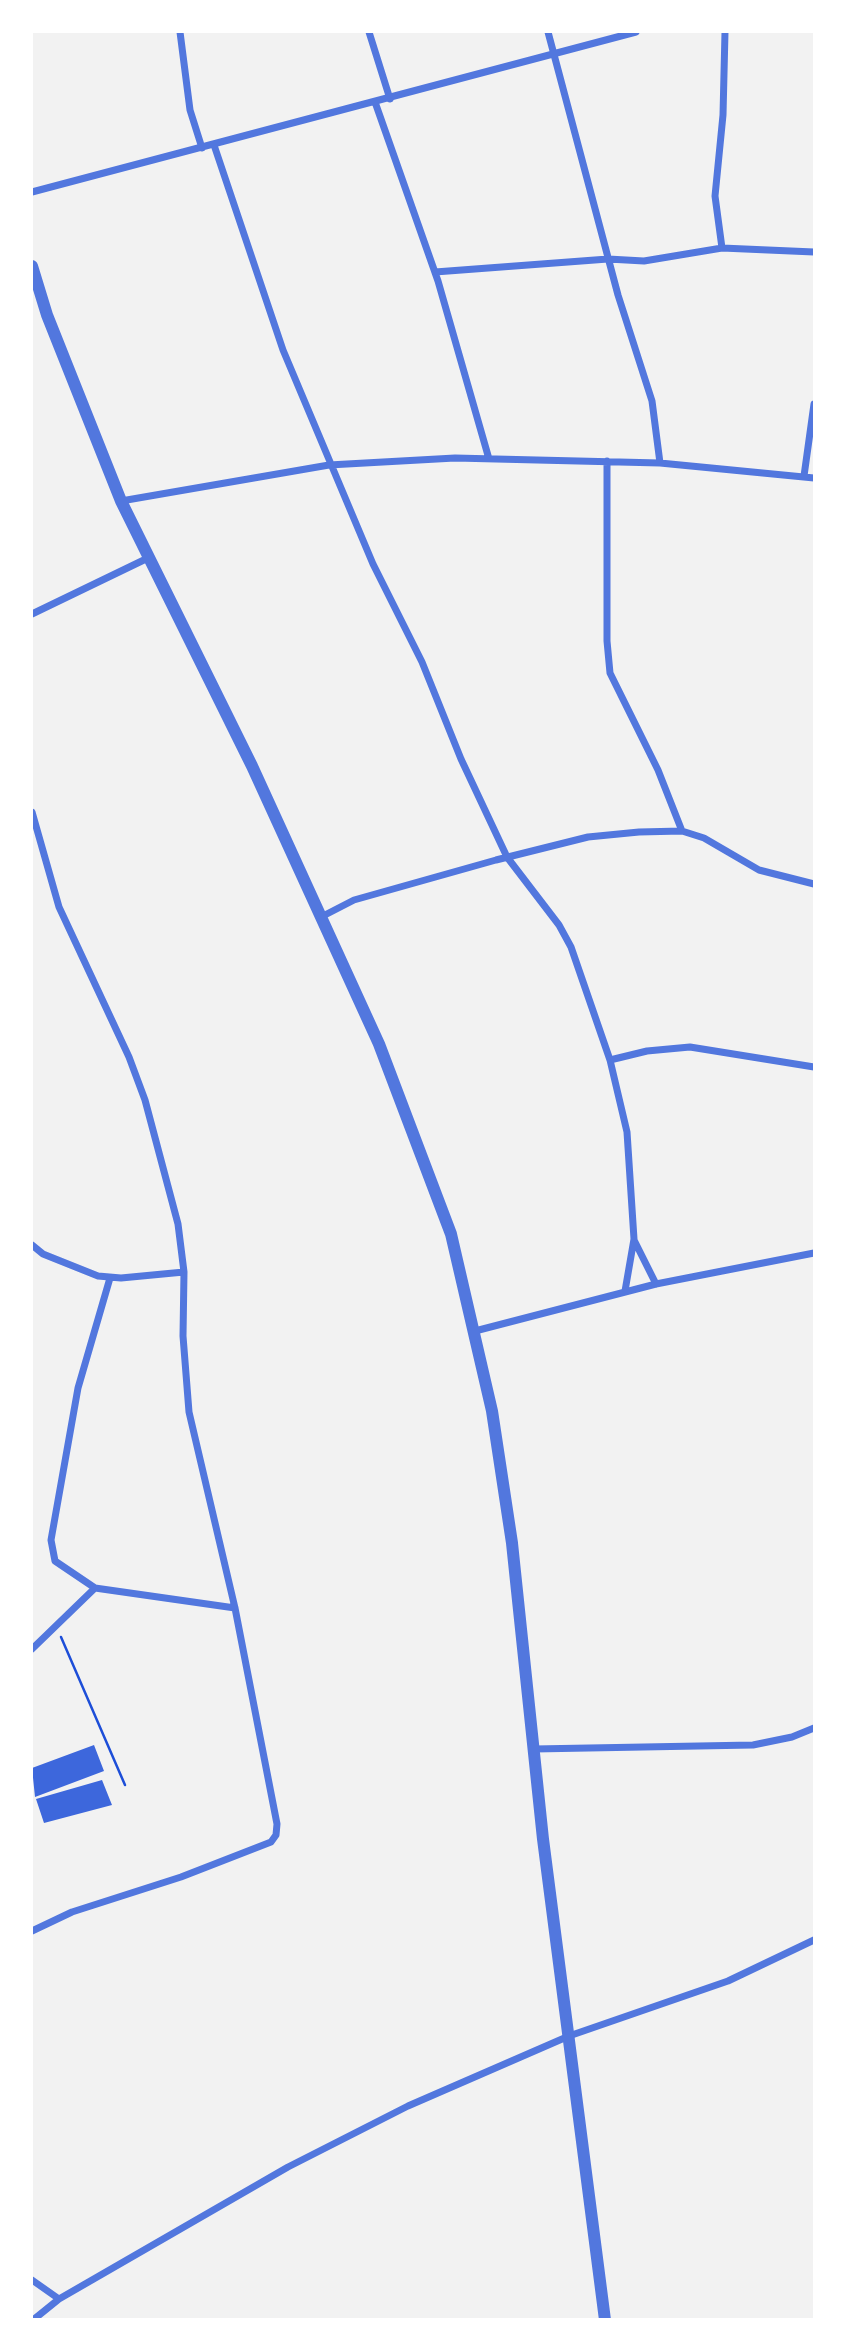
<!DOCTYPE html>
<html>
<head>
<meta charset="utf-8">
<style>
  body { margin:0 }
  #map { position:relative; width:846px; height:2351px; overflow:hidden; background:#f2f2f2; font-family:"Fira Sans",sans-serif }
  canvas { display:block }
  .frame { position:absolute; inset:0; border:33px solid #fff; pointer-events:none }
</style>
</head>
<body>
<div id="map">
<canvas width="846" height="2351"></canvas>
<div class="frame"></div>
</div>
<script>
const ctx = document.querySelector('canvas').getContext('2d');
ctx.lineJoin = 'round';
function fillPath(path, color) {
  ctx.fillStyle = color;
  ctx.fill(path, 'evenodd');
}
function toPath(rows) {
  const path = new Path2D();
  for (const r of rows) {
    path.moveTo(r[0], r[1]);
    for (let i = 2; i < r.length; i += 2) path.lineTo(r[i], r[i + 1]);
  }
  return path;
}
function stroke(path, color, width, dash) {
  ctx.strokeStyle = color;
  ctx.lineWidth = width;
  ctx.lineCap = dash ? 'butt' : 'round';
  ctx.setLineDash(dash || []);
  ctx.stroke(path);
}
const building = toPath([
  [94,1745,104,1771,35,1797,32,1768],
  [102,1780,112,1805,44,1823,36,1799]
]);
const path = toPath([
  [61,1637,125,1785]
]);
const minor = toPath([
  [180,32,190,110,202,148],
  [369,32,390,99],
  [548,32,618,295,652,401,660,463],
  [375,102,438,281,489,459],
  [214,145,283,350,373,564,422,662,461,759,507,857,559,925,571,947,610,1060,627,1132,634,1239,625,1291],
  [32,192,636,32],
  [722,248,715,196,723,115,725,32],
  [435,272,608,259,644,261,722,248,814,252],
  [607,461,607,641,610,673,658,770,682,831],
  [804,476,814,404],
  [121,501,329,465,455,458,660,463,814,478],
  [32,614,148,558],
  [32,812,59,907,129,1057,145,1100,178,1224,184,1272,183,1336,189,1412,235,1608,277,1824,276,1835,271,1842,181,1877,72,1912,32,1931],
  [321,917,354,900,496,860,588,837,639,832,682,831,704,838,759,870,814,884],
  [610,1060,647,1051,690,1047,814,1067],
  [634,1240,656,1284],
  [32,1245,43,1254,98,1276,121,1278,184,1272],
  [110,1278,78,1388,51,1540,55,1561,95,1588,235,1608],
  [475,1331,656,1284,814,1253],
  [32,1649,95,1588],
  [534,1749,753,1745,792,1737,814,1728],
  [32,2280,59,2299],
  [33,2320,59,2299,288,2167,408,2106,569,2036,728,1981,814,1940]
]);
const tertiary = toPath([
  [32,266,47,315,121,501,252,766,379,1044,451,1234,492,1411,512,1543,543,1839,605,2320]
]);
fillPath(building, '#3d67dc');
stroke(path, '#1d4ed8', 2.5);
stroke(minor, '#5277de', 7);
stroke(tertiary, '#5277de', 12);
</script>
</body>
</html>
